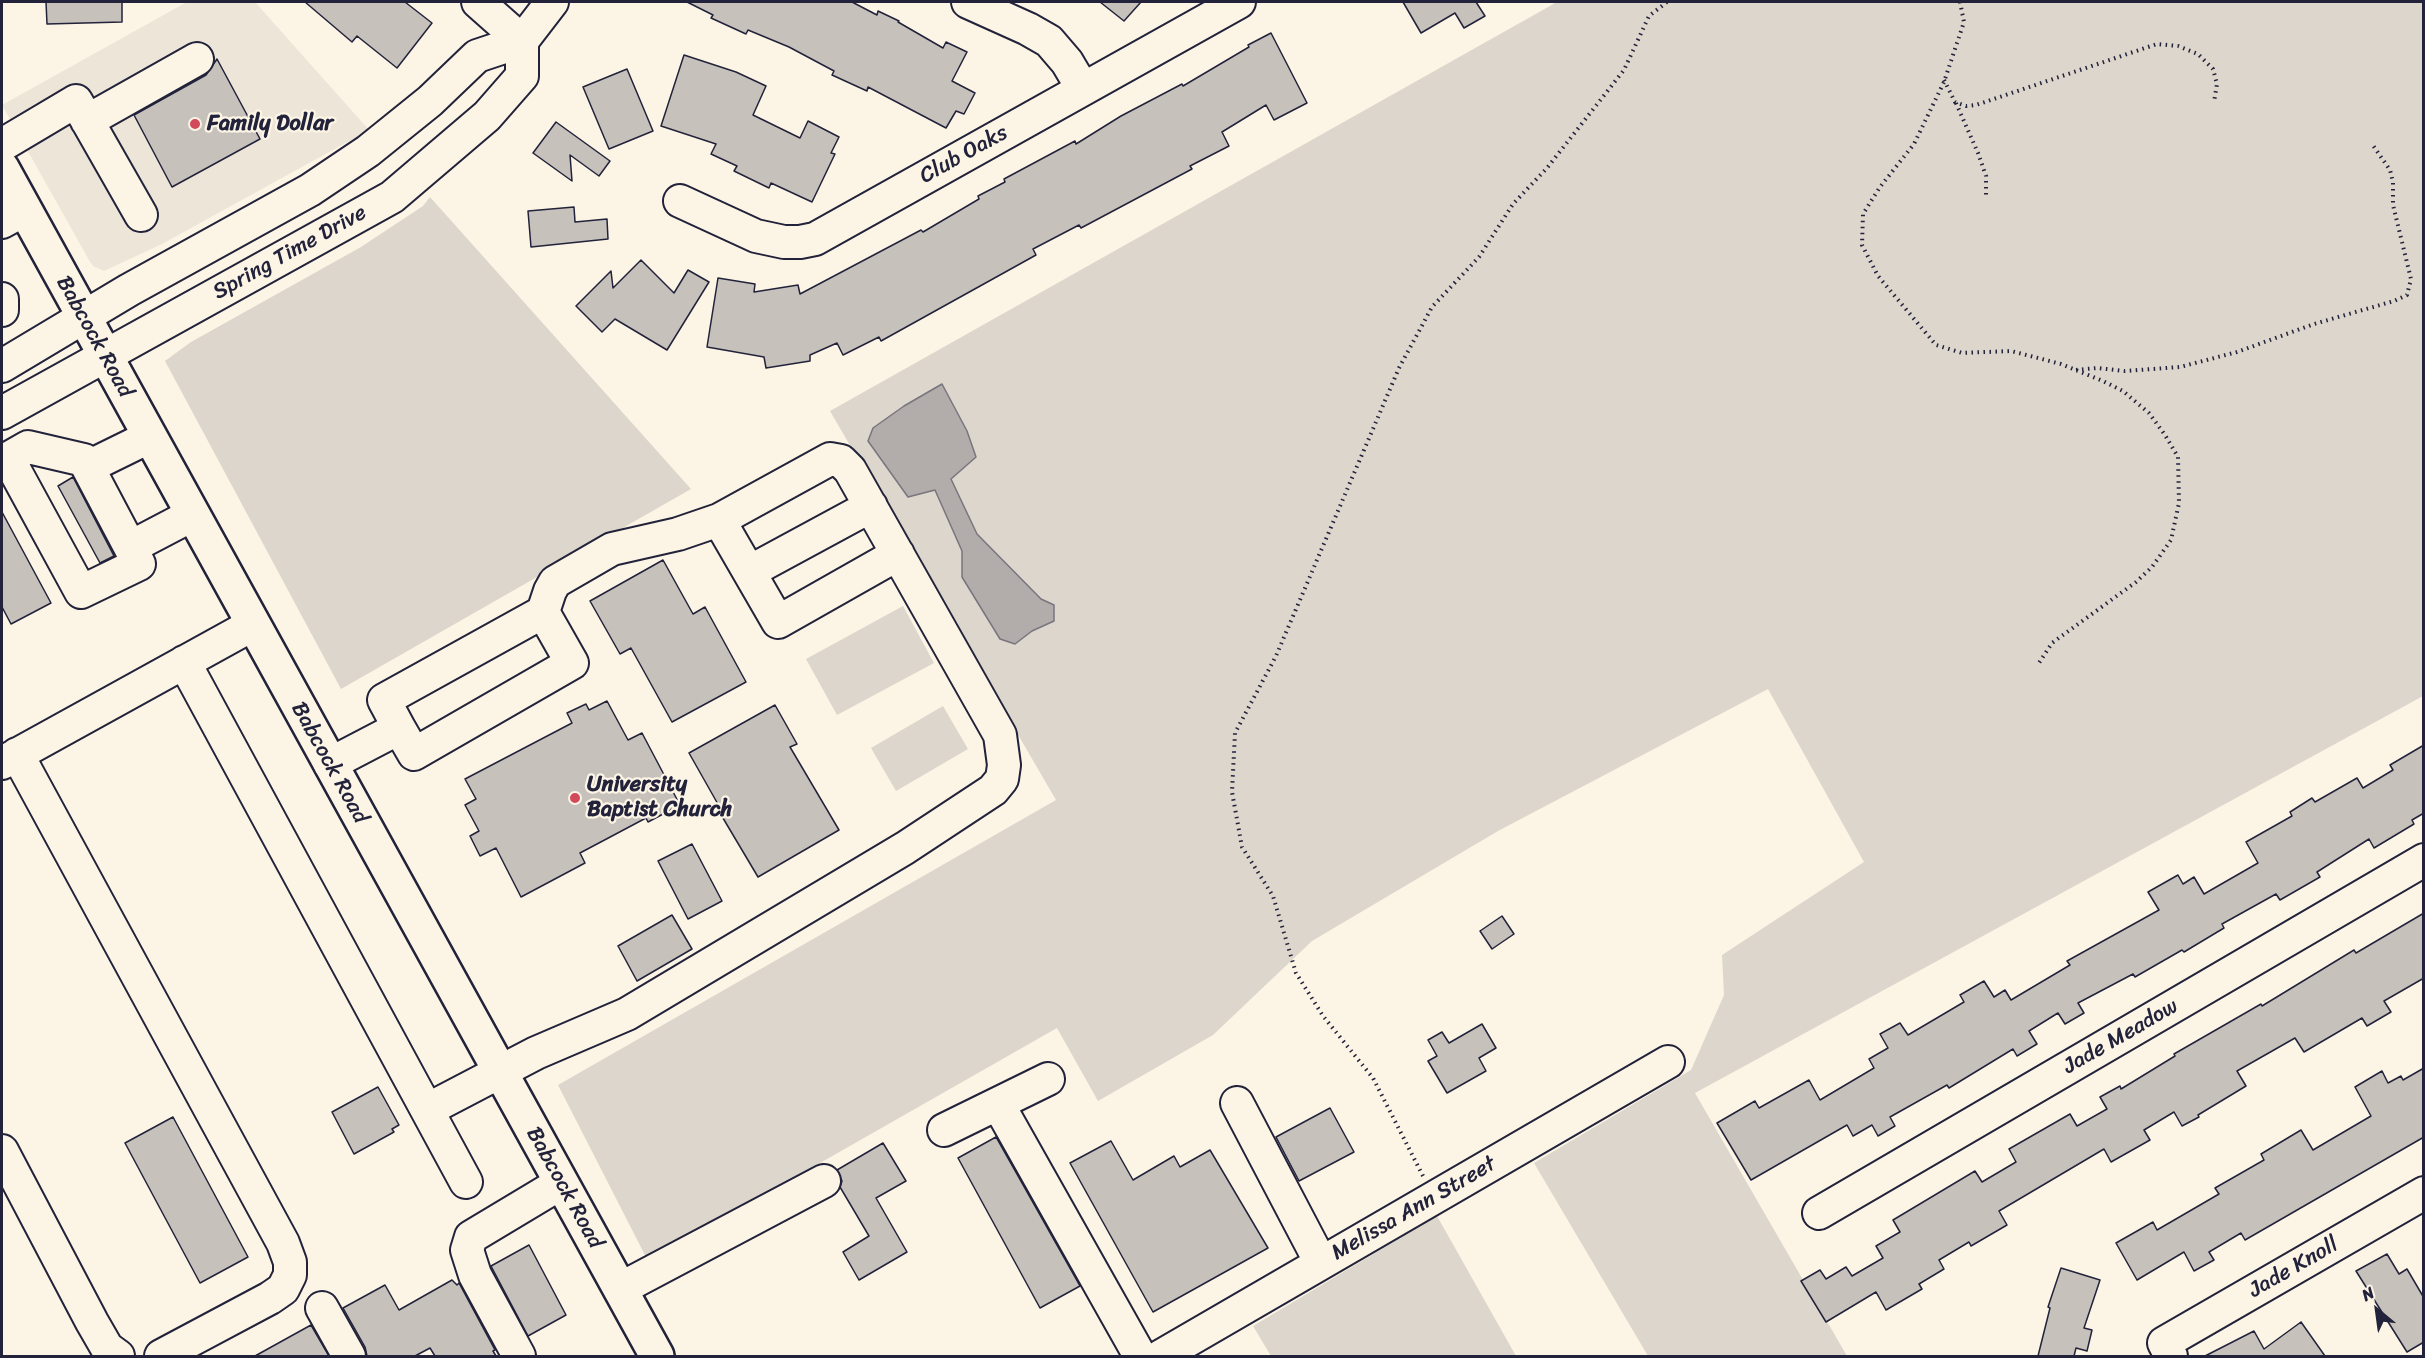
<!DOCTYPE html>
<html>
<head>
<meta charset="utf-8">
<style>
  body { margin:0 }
  #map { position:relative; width:2425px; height:1358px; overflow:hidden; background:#fcf5e5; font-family:Sriracha,sans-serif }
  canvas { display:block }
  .frame { position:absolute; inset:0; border:3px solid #22223b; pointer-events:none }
  .north { position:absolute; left:2347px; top:1280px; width:60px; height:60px; -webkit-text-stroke:4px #fcf5e5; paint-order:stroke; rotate:331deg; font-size:16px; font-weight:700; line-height:24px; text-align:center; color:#22223b }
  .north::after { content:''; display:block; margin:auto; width:21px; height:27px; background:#22223b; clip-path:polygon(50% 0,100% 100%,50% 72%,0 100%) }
</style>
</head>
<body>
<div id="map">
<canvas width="2425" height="1358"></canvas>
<div class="frame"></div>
<div class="north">N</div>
</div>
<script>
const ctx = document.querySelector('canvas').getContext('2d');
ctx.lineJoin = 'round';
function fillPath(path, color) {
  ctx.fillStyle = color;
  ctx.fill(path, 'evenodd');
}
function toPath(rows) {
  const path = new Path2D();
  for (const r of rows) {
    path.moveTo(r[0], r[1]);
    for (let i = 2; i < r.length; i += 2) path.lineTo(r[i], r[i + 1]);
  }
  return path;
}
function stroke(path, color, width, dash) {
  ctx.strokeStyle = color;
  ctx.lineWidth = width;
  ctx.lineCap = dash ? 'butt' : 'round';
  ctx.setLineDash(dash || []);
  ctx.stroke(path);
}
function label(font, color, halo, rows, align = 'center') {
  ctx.font = font + ' Sriracha,sans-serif';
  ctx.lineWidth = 4.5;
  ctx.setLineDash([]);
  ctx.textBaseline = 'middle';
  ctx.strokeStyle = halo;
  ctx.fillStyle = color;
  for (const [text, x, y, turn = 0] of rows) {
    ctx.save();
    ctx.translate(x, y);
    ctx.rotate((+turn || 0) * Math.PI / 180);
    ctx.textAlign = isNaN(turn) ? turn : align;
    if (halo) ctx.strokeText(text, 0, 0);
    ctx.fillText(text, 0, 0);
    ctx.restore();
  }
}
const built = toPath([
  [187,2,255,2,369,130,162,244,104,271,93,266,89,260,2,105]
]);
const green = toPath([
  [1557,2,2423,2,2423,696,1695,1093,1847,1356,1648,1356,1534,1163,1691,1070,1724,995,1722,955,1864,862,1768,689,1498,831,1312,941,1213,1035,1098,1101,1057,1028,648,1261,558,1085,1056,800,830,411],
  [430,197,691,489,341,689,165,361,191,342,361,247,423,206],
  [903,606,934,663,837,715,806,659],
  [943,706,968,749,896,791,871,748],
  [1437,1216,1516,1356,1271,1356,1253,1326]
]);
const water = toPath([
  [942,384,967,431,976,457,951,479,977,534,1041,599,1054,605,1054,621,1032,631,1015,644,1000,639,962,577,962,551,935,490,908,497,868,441,873,428,904,406,942,384]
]);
const building = toPath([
  [46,2,122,2,122,22,47,24,46,2],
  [305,2,405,2,432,23,397,68,357,36,352,42,305,2],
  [687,2,852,2,877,15,878,11,899,21,898,22,943,48,946,42,967,52,952,81,975,93,964,114,956,111,946,128,868,87,867,91,832,75,834,71,789,47,748,30,746,34,711,18,713,15,687,2],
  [1100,2,1141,2,1124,21,1100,2],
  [1403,2,1476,2,1485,16,1464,28,1455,13,1421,33,1403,2],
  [1271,33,1307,103,1274,120,1266,105,1222,132,1229,146,1190,166,1192,169,1081,228,1079,225,1033,249,1036,255,881,341,879,337,843,355,837,343,810,355,810,361,766,368,764,357,707,347,718,278,755,284,754,292,798,285,800,294,921,230,923,232,979,199,978,196,1005,182,1004,179,1075,141,1076,144,1121,116,1182,84,1183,86,1249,47,1248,45,1271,33],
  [684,55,736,72,766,86,753,115,800,138,808,121,839,137,831,153,835,154,812,202,771,183,769,188,734,171,737,166,711,154,716,144,661,126,684,55],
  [217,59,260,139,172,187,134,115,206,75,217,59],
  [627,69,653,131,609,149,583,87,627,69],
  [556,122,610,161,599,176,570,155,572,181,533,153,556,122],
  [574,207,575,222,607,219,608,239,531,247,528,211,574,207],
  [641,260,674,293,688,270,709,282,667,350,615,319,602,332,576,306,611,271,613,288,641,260],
  [73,477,114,556,100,563,58,486,73,477],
  [2,512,51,603,11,624,2,607,2,512],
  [663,560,693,614,705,607,746,682,672,722,631,648,620,654,590,601,663,560],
  [607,701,628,740,642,733,680,805,648,822,646,818,580,853,585,863,521,897,496,848,480,856,470,836,479,831,465,805,476,799,465,779,572,723,567,713,586,704,589,710,607,701],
  [775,705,797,744,790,747,839,830,758,877,717,808,719,806,689,753,775,705],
  [2424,745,2424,813,2412,820,2414,824,2374,848,2369,839,2317,872,2320,877,2280,900,2276,894,2222,924,2224,928,2184,952,2182,950,2135,977,2133,974,2078,1003,2084,1013,2065,1024,2058,1013,2029,1031,2037,1044,2017,1056,2013,1049,1949,1088,1947,1085,1890,1117,1895,1126,1878,1136,1872,1125,1853,1136,1847,1125,1751,1180,1717,1123,1755,1101,1759,1108,1809,1080,1820,1100,1874,1068,1869,1059,1888,1048,1880,1034,1900,1023,1908,1035,1964,1002,1960,995,1984,981,1994,997,2005,990,2011,1000,2070,965,2067,961,2159,910,2148,892,2178,875,2183,884,2194,877,2204,894,2258,863,2246,842,2292,816,2290,812,2312,798,2315,802,2357,778,2363,788,2393,770,2390,765,2424,745],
  [692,844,722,901,688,919,658,861,692,844],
  [2424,913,2424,978,2384,1001,2391,1012,2367,1026,2362,1018,2304,1052,2295,1038,2237,1071,2246,1086,2198,1115,2199,1117,2182,1126,2174,1112,2144,1130,2150,1140,2111,1162,2104,1149,1999,1211,2007,1225,1971,1246,1969,1242,1939,1260,1944,1269,1919,1284,1922,1289,1886,1310,1876,1292,1826,1322,1801,1281,1820,1270,1826,1279,1846,1267,1852,1276,1883,1258,1876,1246,1900,1232,1893,1220,1975,1171,1982,1182,2016,1162,2009,1149,2070,1114,2077,1126,2107,1109,2100,1097,2120,1086,2121,1089,2175,1056,2174,1054,2261,1004,2262,1006,2354,950,2356,953,2424,913],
  [672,915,692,949,637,981,618,946,672,915],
  [1502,916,1514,934,1492,949,1480,931,1502,916],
  [1482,1024,1496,1048,1479,1058,1486,1071,1447,1093,1428,1061,1437,1056,1428,1040,1442,1032,1449,1043,1482,1024],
  [2424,1068,2424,1137,2245,1240,2241,1233,2209,1252,2214,1260,2194,1271,2184,1252,2137,1280,2116,1243,2153,1222,2157,1230,2219,1194,2215,1188,2264,1160,2261,1154,2301,1130,2313,1150,2371,1116,2355,1087,2382,1071,2388,1083,2401,1076,2403,1080,2424,1068],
  [378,1087,399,1125,392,1129,394,1132,354,1154,332,1112,378,1087],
  [1330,1108,1354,1152,1299,1181,1276,1137,1330,1108],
  [173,1117,248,1257,200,1283,125,1143,173,1117],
  [996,1137,1080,1286,1040,1308,958,1158,996,1137],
  [1111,1141,1133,1180,1174,1156,1180,1167,1210,1150,1268,1248,1153,1312,1070,1163,1111,1141],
  [883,1143,906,1181,876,1198,907,1252,859,1280,843,1252,869,1236,840,1187,842,1181,837,1170,883,1143],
  [529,1245,566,1315,528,1336,491,1266,529,1245],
  [2387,1254,2399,1274,2407,1269,2424,1298,2424,1342,2407,1352,2356,1271,2387,1254],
  [2061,1268,2100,1280,2084,1328,2092,1330,2087,1351,2076,1348,2074,1356,2038,1356,2050,1308,2048,1307,2061,1268],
  [452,1280,457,1285,459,1283,495,1350,493,1351,496,1356,435,1356,430,1348,415,1356,367,1356,365,1347,343,1308,385,1285,399,1310,452,1280],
  [2301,1322,2325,1356,2205,1356,2254,1331,2264,1349,2301,1322],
  [311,1325,329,1356,255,1356,311,1325]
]);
const path = toPath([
  [1960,2,1964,22,1944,82,1914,144,1880,187,1863,214,1862,245,1878,276,1936,345,1962,353,2011,351,2061,364,2103,381,2123,391,2149,413,2165,435,2178,457,2179,503,2171,540,2152,567,2136,582,2052,643,2037,666],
  [1944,80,1955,102,1966,106,1976,105,2157,44,2178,46,2198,54,2213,69,2217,84,2214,102],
  [1956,103,1978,153,1986,176,1986,195],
  [2076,370,2097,368,2125,371,2180,367,2237,352,2314,324,2394,301,2407,295,2411,279,2393,205,2393,182,2390,170,2372,144],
  [1423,1176,1373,1078,1323,1016,1296,973,1273,896,1242,847,1232,792,1235,733,1276,656,1399,368,1432,307,1479,257,1513,204,1547,168,1624,70,1649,16,1667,2]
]);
const minor = toPath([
  [478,2,522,41],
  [968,2,1028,29,1049,41,1067,62,1083,89],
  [87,121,197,59],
  [2,145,76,101,141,215],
  [680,201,756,236,784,242,800,242,815,239,1239,2],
  [2,222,24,210],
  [2,299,2,310],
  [2,366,129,290,310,190,368,151,430,101,477,56,522,41,552,2],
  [2,413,392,197,487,116,522,76,522,41],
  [2,462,28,447,84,460,139,564,81,592,8,458],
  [88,467,149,437],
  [719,520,778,622,898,554],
  [131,547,192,515],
  [749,572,871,506],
  [184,662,466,1182],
  [399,728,414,754,572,663,543,612],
  [17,754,283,1243,290,1262,290,1275,283,1289,270,1298,161,1356],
  [2,763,252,625],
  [330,764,399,728,384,700,543,612,550,591,555,582,612,549,678,534,719,520,830,459,841,461,850,470,1000,735,1004,765,1002,779,993,790,905,848,627,1014,536,1053,427,1110],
  [1237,1103,1321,1263],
  [998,1104,1140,1356],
  [944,1130,1048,1079],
  [2,1151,92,1322,107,1348,118,1356],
  [1819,1213,2424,860],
  [620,1289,824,1181],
  [322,1308,349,1356],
  [519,1356,475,1275,467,1250,471,1237,561,1183],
  [1161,1356,1668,1062],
  [2171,1356,2164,1343,2424,1193]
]);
const major = toPath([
  [2,168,657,1356]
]);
const markers = [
  [195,124,6,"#d1495b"],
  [575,798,6,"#d1495b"]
];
const poiNames = [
  ["Family Dollar",207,124],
  ["University",587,785],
  ["Baptist Church",587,810]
];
const streetNames = [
  ["Club Oaks",964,155,-29],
  ["Spring Time Drive",290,253,-29],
  ["Babcock Road",94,337,61],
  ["Babcock Road",329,763,61],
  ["Jade Meadow",2121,1037,-30],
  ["Babcock Road",564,1188,61],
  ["Melissa Ann Street",1414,1209,-30],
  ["Jade Knoll",2294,1268,-30]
];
fillPath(built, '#ece5d8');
fillPath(green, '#dcd6cc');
fillPath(water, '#b2adab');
stroke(water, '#78757e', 1.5);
fillPath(building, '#c6c1bb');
stroke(building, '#22223b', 1.5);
stroke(minor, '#22223b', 36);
stroke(major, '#22223b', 38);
stroke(path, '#22223b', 4, [1.5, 4.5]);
stroke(minor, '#fcf5e5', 32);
stroke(major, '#fcf5e5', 33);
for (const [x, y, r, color] of markers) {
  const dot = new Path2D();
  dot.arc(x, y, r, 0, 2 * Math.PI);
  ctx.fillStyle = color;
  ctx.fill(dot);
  stroke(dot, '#fcf5e5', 2);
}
label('bold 22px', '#22223b', '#fcf5e5', poiNames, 'left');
label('22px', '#22223b', '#fcf5e5', streetNames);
</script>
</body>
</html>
